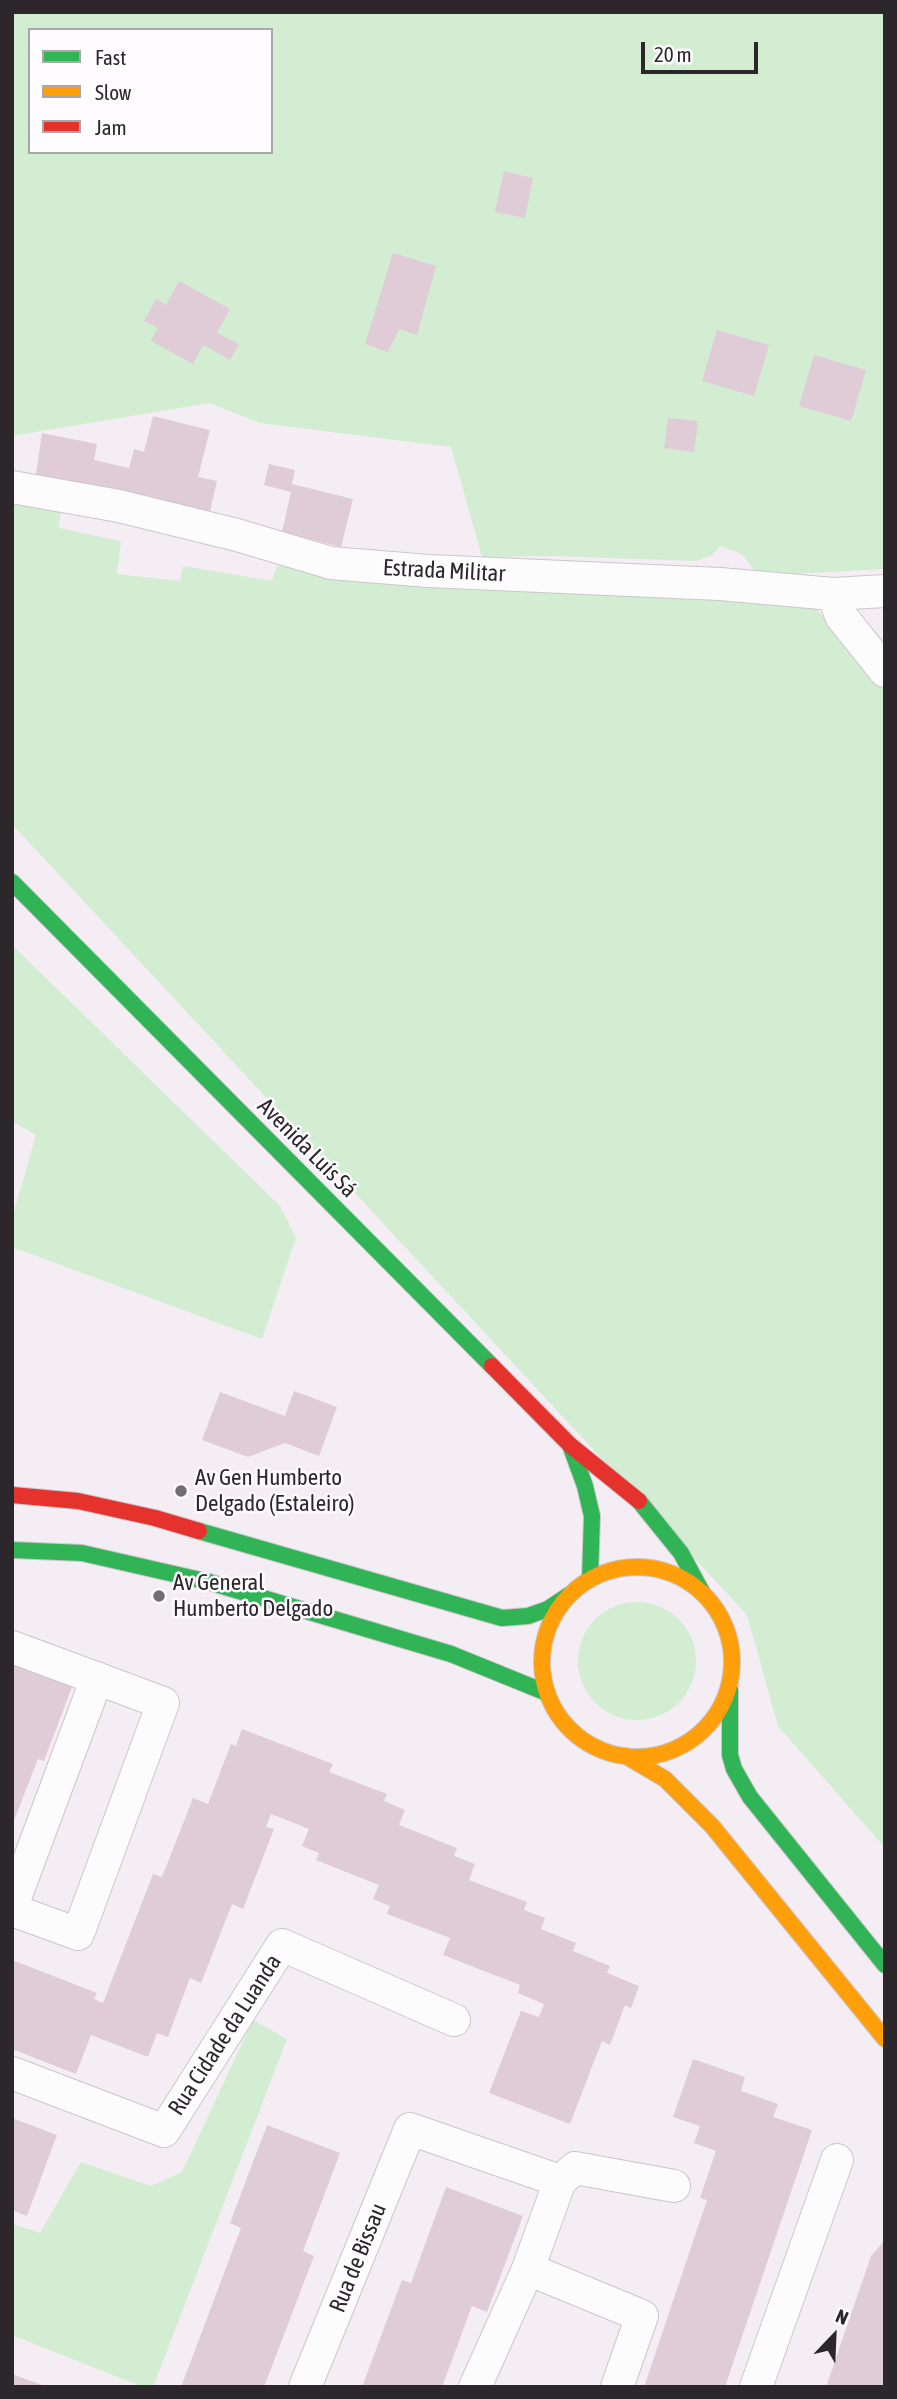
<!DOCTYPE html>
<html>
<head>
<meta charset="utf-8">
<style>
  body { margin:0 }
  #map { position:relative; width:897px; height:2399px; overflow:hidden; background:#f4eef4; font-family:"Asap Condensed",sans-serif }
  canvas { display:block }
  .frame { position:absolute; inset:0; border:14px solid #2b272b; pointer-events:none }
  .legend { position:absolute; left:28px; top:28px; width:245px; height:126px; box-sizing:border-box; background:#fefcff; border:2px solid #aaa7aa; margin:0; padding:9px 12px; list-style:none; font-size:21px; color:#2b272b }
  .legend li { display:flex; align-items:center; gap:14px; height:35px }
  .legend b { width:35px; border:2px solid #aaa7aa }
  .north { position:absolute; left:799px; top:2301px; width:70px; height:70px; -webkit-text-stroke:5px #fefcff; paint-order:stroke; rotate:23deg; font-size:19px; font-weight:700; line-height:28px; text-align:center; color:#2b272b }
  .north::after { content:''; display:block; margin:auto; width:24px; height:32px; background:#2b272b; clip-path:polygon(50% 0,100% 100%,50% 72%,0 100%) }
  .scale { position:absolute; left:641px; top:42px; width:117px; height:32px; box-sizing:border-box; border:4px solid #2b272b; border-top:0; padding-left:9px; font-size:21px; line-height:24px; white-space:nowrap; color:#2b272b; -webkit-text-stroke:5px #fefcff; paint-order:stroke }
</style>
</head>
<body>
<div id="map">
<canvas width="897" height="2399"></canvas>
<div class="frame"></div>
<ul class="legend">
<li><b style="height:9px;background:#30b455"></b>Fast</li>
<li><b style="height:9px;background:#ff9f0a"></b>Slow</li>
<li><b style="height:9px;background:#e5322d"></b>Jam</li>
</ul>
<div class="north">N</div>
<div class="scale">20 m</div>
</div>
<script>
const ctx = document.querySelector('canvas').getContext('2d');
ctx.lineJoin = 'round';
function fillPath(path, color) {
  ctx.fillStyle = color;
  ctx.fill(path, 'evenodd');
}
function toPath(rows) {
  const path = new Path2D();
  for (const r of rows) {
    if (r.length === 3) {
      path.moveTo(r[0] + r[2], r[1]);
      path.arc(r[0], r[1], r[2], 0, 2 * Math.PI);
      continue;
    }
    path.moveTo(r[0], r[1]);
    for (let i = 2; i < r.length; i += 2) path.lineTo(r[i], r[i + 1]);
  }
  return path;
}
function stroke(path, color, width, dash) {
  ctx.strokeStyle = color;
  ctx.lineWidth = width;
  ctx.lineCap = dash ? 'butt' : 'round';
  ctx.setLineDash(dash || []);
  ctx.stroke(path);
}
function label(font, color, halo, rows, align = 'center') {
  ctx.font = font + ' "Asap Condensed",sans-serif';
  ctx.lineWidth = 5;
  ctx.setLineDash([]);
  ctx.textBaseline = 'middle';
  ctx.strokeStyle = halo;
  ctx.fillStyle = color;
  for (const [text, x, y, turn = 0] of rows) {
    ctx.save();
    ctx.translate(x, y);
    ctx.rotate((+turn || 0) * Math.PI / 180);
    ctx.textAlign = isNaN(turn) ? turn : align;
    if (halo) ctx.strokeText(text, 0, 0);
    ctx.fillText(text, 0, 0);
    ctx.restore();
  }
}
const green = toPath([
  [12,12,885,12,885,569,757,576,745,557,737,552,720,546,712,555,696,561,555,556,482,557,451,447,260,423,209,403,12,436],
  [30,30,271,30,271,152,30,152],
  [12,499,61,507,59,528,121,541,117,574,180,581,183,566,272,581,277,566,534,589,797,601,817,609,885,686,885,1848,778,1726,747,1615,12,824],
  [12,945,280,1206,296,1238,262,1339,12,1247,12,1219,36,1135,12,1121],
  [637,1661,59],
  [253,2020,287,2039,153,2387,143,2387,12,2335,12,2224,40,2233,81,2162,151,2186,182,2172]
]);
const building = toPath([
  [504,171,533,178,525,218,495,212],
  [393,253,436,266,417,335,399,329,388,352,365,344],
  [179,281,230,309,217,333,239,344,230,360,203,345,193,364,151,341,158,328,144,321,156,299,166,305],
  [717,330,769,345,754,396,702,381],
  [814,355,866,370,851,421,799,406],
  [153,416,210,430,198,477,217,481,208,520,35,481,42,433,97,444,94,460,129,468,134,449,144,452],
  [668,418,698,421,694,452,664,448],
  [269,464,295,470,292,484,353,499,341,547,282,532,291,492,264,485],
  [294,1391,337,1407,319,1456,285,1443,248,1457,202,1440,220,1392,285,1416],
  [12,1664,72,1687,44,1761,38,1759,12,1826],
  [242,1729,333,1764,329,1772,387,1794,384,1801,405,1810,399,1825,457,1848,454,1856,475,1864,469,1880,527,1902,524,1910,545,1918,541,1929,576,1943,573,1951,610,1966,607,1973,639,1986,631,2008,625,2005,610,2045,602,2041,570,2124,489,2093,521,2011,539,2017,544,2004,518,1993,520,1985,443,1955,450,1938,387,1914,390,1906,373,1899,379,1885,316,1860,319,1853,302,1846,309,1829,271,1814,266,1827,274,1829,243,1909,232,1904,201,1983,190,1978,168,2037,157,2033,148,2057,91,2035,76,2074,12,2049,12,1960,97,1993,94,1999,103,2003,153,1874,162,1877,193,1798,208,1804,231,1744,236,1746],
  [693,2059,745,2077,741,2091,778,2104,773,2117,812,2130,725,2387,644,2387,707,2200,700,2198,716,2151,694,2143,700,2126,673,2117],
  [12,2118,57,2135,27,2216,12,2210],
  [267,2125,340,2153,303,2251,314,2256,264,2387,181,2387,241,2228,230,2223],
  [446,2187,523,2216,487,2312,472,2306,442,2387,362,2387,402,2280,411,2283],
  [885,2240,885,2387,826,2387,871,2256],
  [12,2374,45,2386,45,2387,12,2387]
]);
const street = toPath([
  [12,487,119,506,237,535,331,563,428,571,720,584,833,594,885,591],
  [833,594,841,616,885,671],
  [12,1647,163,1703,78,1934,12,1910],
  [12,1906,97,1678],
  [12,2073,164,2131,282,1945,454,2020],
  [560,2181,575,2168,674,2186],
  [528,2269,642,2316,617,2387],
  [305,2387,410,2129,560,2181,528,2269,475,2387],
  [756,2387,837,2160]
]);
const fast = toPath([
  [12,882,492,1366],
  [570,1445,585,1486,592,1516,590,1579],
  [639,1501,681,1553,702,1592],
  [199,1531,502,1618,528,1616,548,1609,569,1595],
  [12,1550,82,1553,209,1582,451,1654,547,1693],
  [730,1690,730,1755,734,1769,750,1797,885,1965]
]);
const slow = toPath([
  [637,1662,95],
  [626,1756,665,1779,712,1826,885,2039]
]);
const jam = toPath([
  [492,1366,570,1445,639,1501],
  [12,1495,78,1501,155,1518,199,1531]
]);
const markers = [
  [181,1491,7,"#716d71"],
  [159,1596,7,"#716d71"]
];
const streetNames = [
  ["Estrada Militar",444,571,3],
  ["Avenida Luís Sá",307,1148,45],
  ["Rua Cidade da Luanda",225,2035,-57],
  ["Rua de Bissau",358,2258,-68]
];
const poiNames = [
  ["Av Gen Humberto",195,1478],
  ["Delgado (Estaleiro)",195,1504],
  ["Av General",173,1583],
  ["Humberto Delgado",173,1609]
];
fillPath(green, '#d2edd2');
fillPath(building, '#e0ccd7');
stroke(street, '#cbc6cb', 34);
stroke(fast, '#cbc6cb', 18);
stroke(slow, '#cbc6cb', 18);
stroke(jam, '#cbc6cb', 18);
stroke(street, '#fdfcfd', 32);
stroke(fast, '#30b455', 16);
stroke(slow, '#ff9f0a', 16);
stroke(jam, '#e5322d', 16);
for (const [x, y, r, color] of markers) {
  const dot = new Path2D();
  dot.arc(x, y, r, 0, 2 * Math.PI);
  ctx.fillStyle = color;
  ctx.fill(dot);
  stroke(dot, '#fefcff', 2.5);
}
label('23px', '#2b272b', '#fefcff', streetNames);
label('23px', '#2b272b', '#fefcff', poiNames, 'left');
</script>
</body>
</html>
